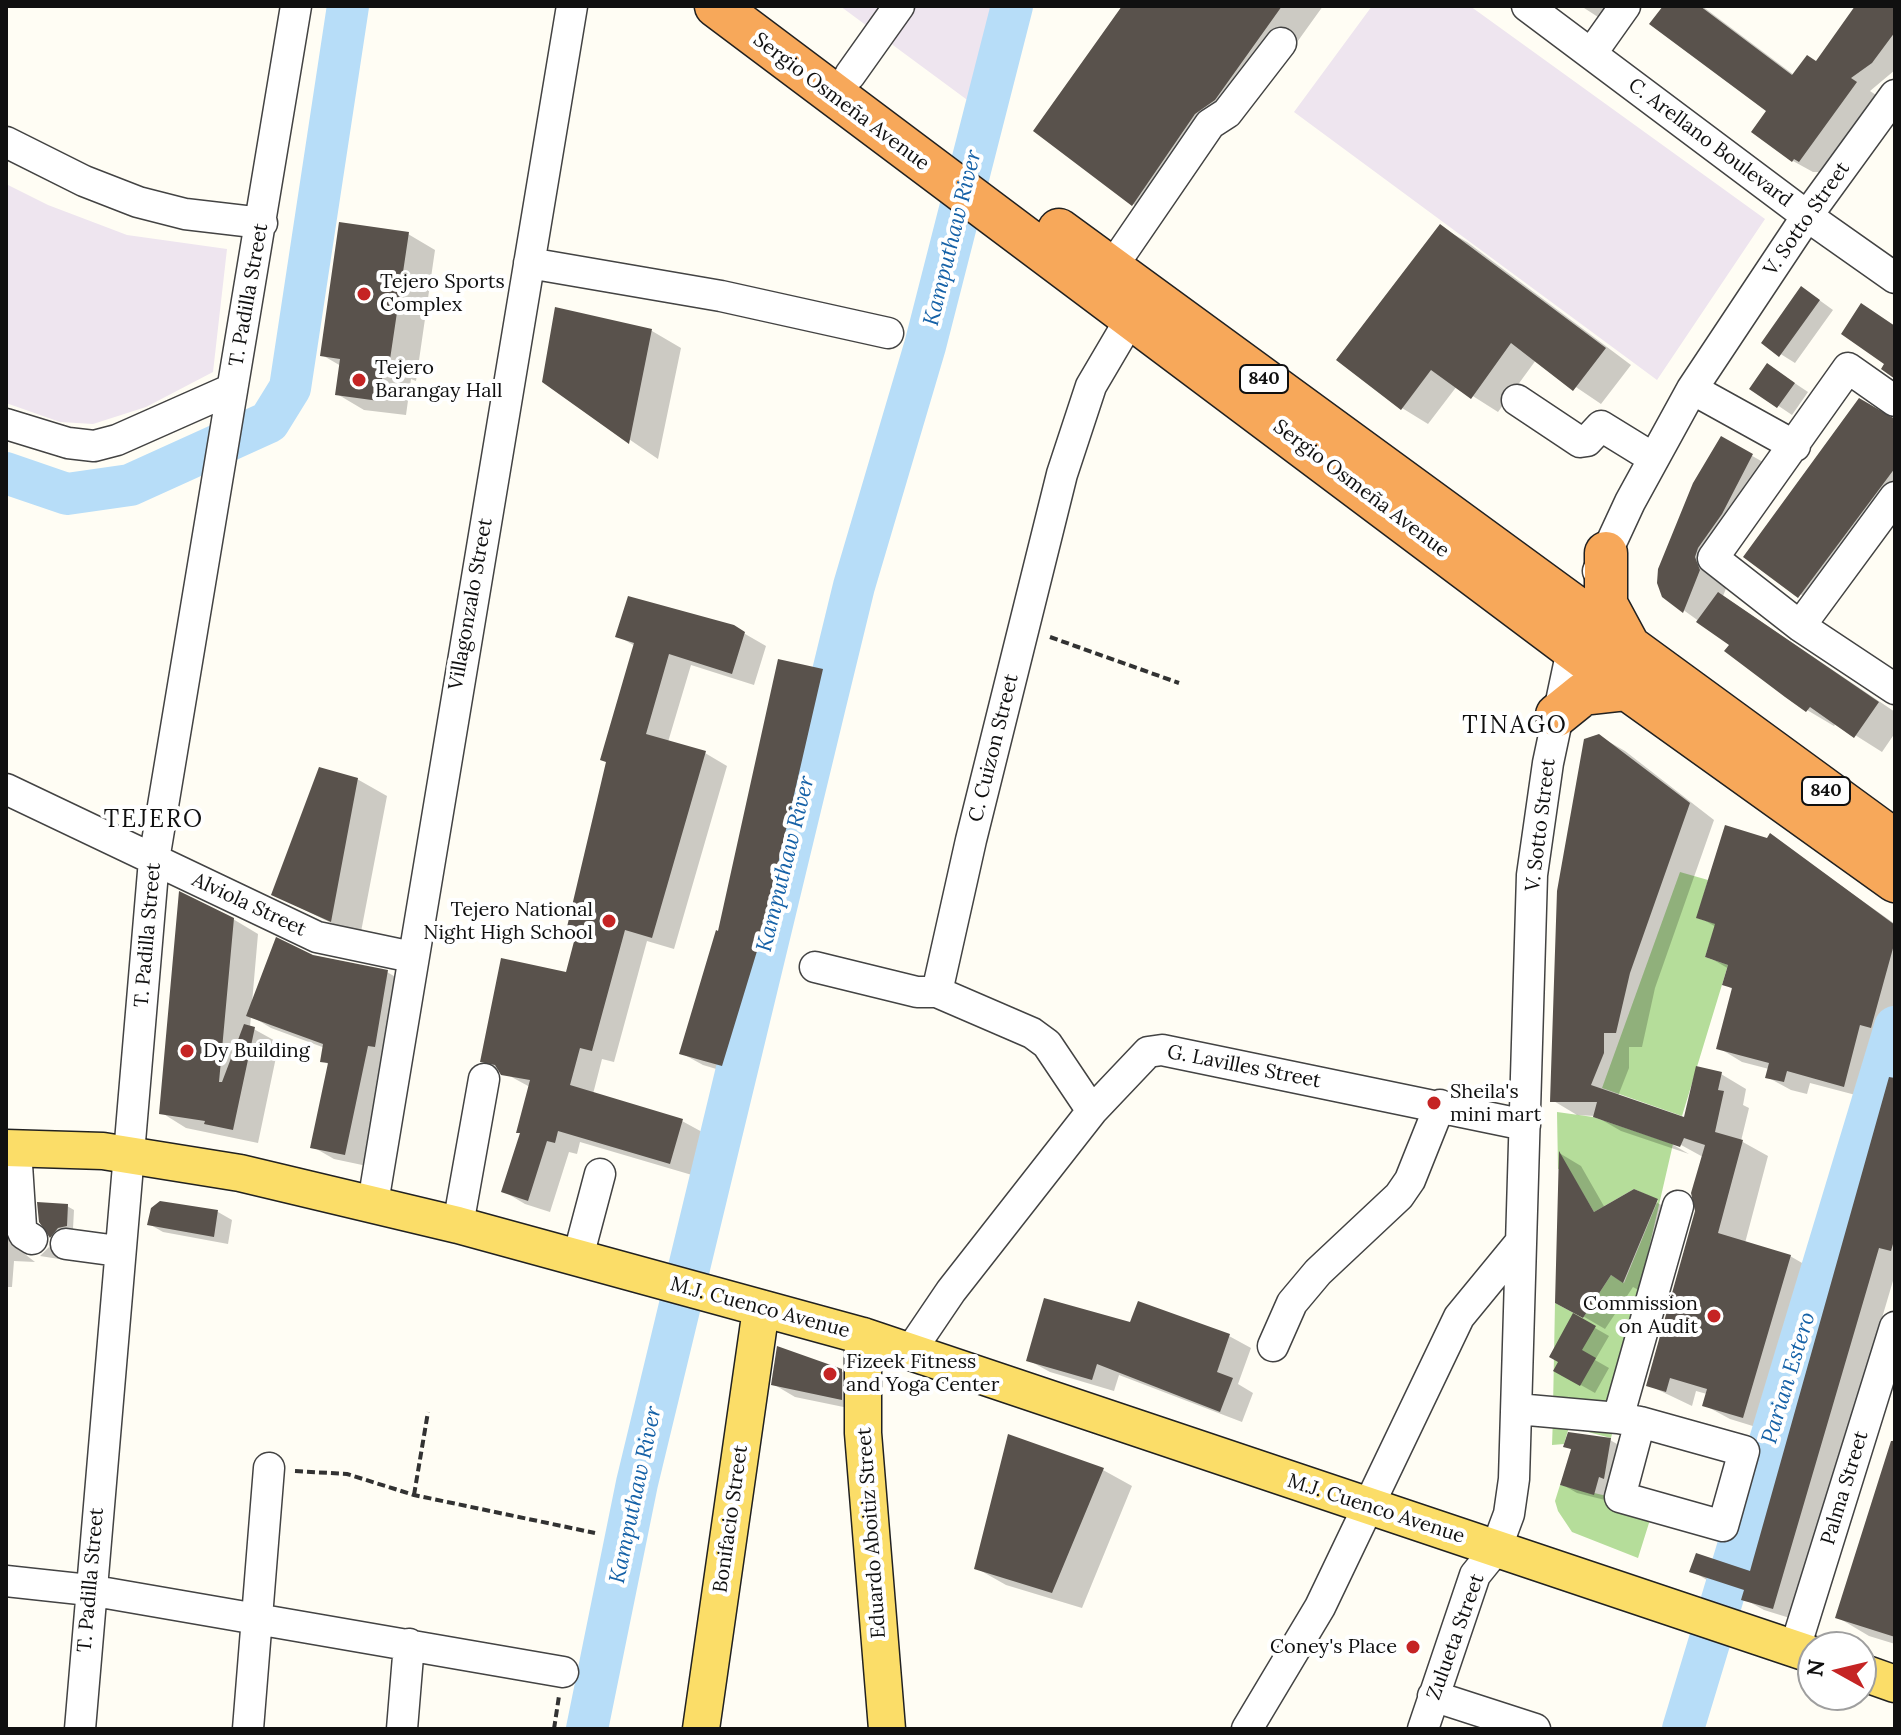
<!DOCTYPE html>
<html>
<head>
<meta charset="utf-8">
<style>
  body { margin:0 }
  #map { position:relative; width:1901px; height:1735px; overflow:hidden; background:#fffdf4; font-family:Lora,serif }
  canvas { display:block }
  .frame { position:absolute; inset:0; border:8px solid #101010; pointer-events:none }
  .north { position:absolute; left:1797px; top:1631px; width:80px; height:80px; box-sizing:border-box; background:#fff; border:2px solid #9f9f9f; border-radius:50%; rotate:278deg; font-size:22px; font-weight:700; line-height:32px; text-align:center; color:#101010 }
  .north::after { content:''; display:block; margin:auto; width:28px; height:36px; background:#c52424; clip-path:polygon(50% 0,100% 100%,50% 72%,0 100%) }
</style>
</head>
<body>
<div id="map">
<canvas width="1901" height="1735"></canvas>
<div class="frame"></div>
<div class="north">N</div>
</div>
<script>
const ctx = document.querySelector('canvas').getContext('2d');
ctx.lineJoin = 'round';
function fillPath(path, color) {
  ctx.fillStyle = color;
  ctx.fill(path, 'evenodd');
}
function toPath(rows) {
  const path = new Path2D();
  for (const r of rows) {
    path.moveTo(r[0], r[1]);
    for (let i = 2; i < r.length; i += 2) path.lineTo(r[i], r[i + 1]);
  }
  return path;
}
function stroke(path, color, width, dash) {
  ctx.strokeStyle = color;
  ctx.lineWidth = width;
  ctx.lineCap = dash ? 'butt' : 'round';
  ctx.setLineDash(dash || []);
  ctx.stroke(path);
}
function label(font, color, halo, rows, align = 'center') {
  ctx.font = font + ' Lora,serif';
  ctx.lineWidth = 8;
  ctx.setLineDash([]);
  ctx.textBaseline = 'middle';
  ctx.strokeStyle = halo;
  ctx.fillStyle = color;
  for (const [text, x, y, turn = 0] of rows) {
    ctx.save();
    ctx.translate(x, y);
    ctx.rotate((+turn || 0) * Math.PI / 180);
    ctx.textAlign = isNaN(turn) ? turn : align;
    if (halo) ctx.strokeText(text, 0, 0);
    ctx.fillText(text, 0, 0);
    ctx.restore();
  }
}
const industrial = toPath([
  [840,6,1002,6,970,102],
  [1372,6,1470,6,1765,219,1657,380,1294,112],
  [6,184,48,205,127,235,227,249,213,372,146,407,93,424,60,422,6,403]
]);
const forest = toPath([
  [1680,872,1708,880,1697,918,1716,924,1705,957,1728,965,1682,1116,1602,1088],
  [1895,1010,1895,1081,1888,1080,1741,1600,1717,1589],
  [1557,1112,1593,1117,1673,1144,1612,1409,1553,1408,1555,1303,1583,1318,1611,1275,1624,1283,1658,1200,1634,1189,1594,1212,1569,1170,1558,1169],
  [1553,1417,1615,1422,1611,1438,1569,1427,1564,1444,1552,1445],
  [1560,1485,1654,1507,1638,1558,1572,1532,1558,1511,1555,1501]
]);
const shadow = toPath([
  [1125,6,1323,6,1244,116,1224,130,1162,221,1133,204],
  [1581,6,1631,6,1615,28],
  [1665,6,1702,6,1794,75,1817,63,1858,6,1895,6,1895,70,1870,91,1876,95,1820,172,1813,172,1793,161,1769,111],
  [1441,227,1467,242,1631,365,1601,404,1536,360,1498,412,1457,386,1428,424,1402,408],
  [408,234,435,250,416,381,411,379,406,415,364,410,337,394,341,366,322,355],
  [1815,297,1833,310,1795,363,1763,343],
  [556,310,652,331,681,348,658,459,544,381],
  [1781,374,1808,392,1792,415,1752,388],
  [1895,420,1895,520,1827,612,1746,557],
  [1722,439,1779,471,1725,564,1727,586,1723,596,1895,712,1895,733,1882,752,1836,723,1834,726,1807,710,1732,645,1664,596],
  [733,627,766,646,754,685,691,665,668,742,705,753,727,766,674,949,647,941,614,1062,602,1059,593,1094,682,1121,704,1133,692,1175,580,1142,577,1154,569,1152,550,1212,525,1204,503,1191,522,1134,530,1087,482,1061,567,974,579,931,569,926,635,646,618,636],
  [822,671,844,683,782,951,743,1077,703,1065,681,1053],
  [1599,736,1625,751,1714,820,1655,988,1642,1047,1629,1047,1629,1068,1618,1096,1686,1119,1721,1074,1746,1089,1743,1105,1749,1108,1741,1141,1768,1156,1745,1243,1790,1256,1816,1271,1769,1431,1730,1419,1704,1405,1707,1394,1696,1391,1692,1406,1648,1385,1697,1211,1703,1157,1672,1140,1670,1143,1689,1154,1621,1131,1595,1116,1577,1115,1552,1100],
  [357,779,387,796,360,937,274,895],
  [1771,836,1895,924,1895,1037,1894,1040,1883,1037,1867,1098,1810,1083,1807,1094,1791,1090,1767,1077,1769,1069,1742,1062,1719,1048,1734,990,1724,984,1729,969,1707,956,1716,927,1699,917],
  [233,919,258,934,252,1003,312,956,387,972,409,985,367,1166,334,1159,313,1147,330,1065,323,1061,325,1048,271,1028,251,1016,250,1027,279,1043,258,1143,186,1128,162,1113],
  [1895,1083,1895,1274,1793,1619,1764,1610,1744,1599,1745,1594,1712,1583,1692,1571,1751,1574],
  [1561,1154,1581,1166,1605,1208,1634,1191,1679,1214,1646,1294,1633,1287,1605,1329,1557,1301],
  [161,1203,218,1212,232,1220,228,1244,163,1232,149,1224],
  [67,1206,74,1210,73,1229,65,1230,57,1240,51,1236],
  [6,1217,16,1223,21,1251,35,1262,14,1261,12,1287,6,1287],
  [49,1247,55,1251,59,1259,40,1256],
  [1574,1316,1609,1336,1595,1360,1609,1368,1595,1393,1556,1371],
  [1131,1324,1229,1336,1251,1348,1238,1384,1253,1393,1242,1422,1119,1375,1114,1391,1050,1372,1028,1360],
  [841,1371,863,1384,863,1411,795,1397,773,1384],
  [1895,1433,1895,1644,1869,1636,1837,1617],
  [1009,1436,1103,1470,1132,1486,1082,1608,1006,1585,976,1568],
  [1610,1440,1624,1448,1609,1501,1577,1493,1563,1485,1572,1450,1566,1446]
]);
const river = toPath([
  [6,473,67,494,130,485,269,422,290,388,348,6],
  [587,1729,637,1483,824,709,854,586,925,346,1012,6],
  [1683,1729,1895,1027]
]);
const building = toPath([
  [1122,6,1282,6,1215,100,1195,114,1132,206,1033,131],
  [1663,6,1700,6,1792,75,1807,55,1816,61,1855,6,1895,6,1895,32,1872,63,1851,78,1857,82,1799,162,1794,159,1792,162,1751,132,1766,111,1649,24],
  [339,222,409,232,389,366,384,365,379,401,335,395,340,359,320,356],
  [1440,224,1606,348,1573,391,1511,343,1471,399,1431,370,1401,410,1336,360],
  [1801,286,1820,300,1779,357,1761,343],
  [1861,303,1895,326,1895,379,1881,369,1884,364,1841,334],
  [555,307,652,329,629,444,542,382],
  [1767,363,1795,383,1777,408,1749,389],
  [1859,398,1895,419,1895,468,1798,598,1743,557],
  [1721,436,1753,454,1722,514,1698,548,1695,557,1700,570,1683,613,1662,597,1657,583,1658,569,1693,483],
  [1718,592,1879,702,1854,738,1810,707,1806,712,1785,697,1724,651,1729,645,1696,622],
  [628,596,734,625,745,632,732,674,669,654,646,734,706,751,652,938,625,930,592,1051,580,1048,570,1085,683,1119,670,1164,558,1131,555,1143,547,1141,528,1201,501,1192,520,1133,516,1133,530,1080,501,1075,495,1065,480,1062,501,958,566,972,577,930,567,927,606,762,600,760,634,643,615,637],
  [778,659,823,669,761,938,722,1066,679,1054,716,930,718,931],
  [1599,734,1690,803,1630,973,1616,1033,1604,1033,1604,1053,1591,1085,1684,1117,1696,1066,1722,1072,1718,1090,1724,1091,1715,1132,1743,1140,1718,1233,1791,1255,1743,1418,1702,1406,1707,1389,1670,1378,1666,1392,1646,1386,1695,1211,1691,1193,1705,1145,1684,1138,1680,1147,1593,1117,1597,1102,1550,1102,1557,891,1584,739],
  [319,767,358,778,331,922,271,895],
  [1725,825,1767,838,1770,833,1895,925,1895,941,1871,1028,1860,1025,1844,1087,1787,1071,1784,1082,1765,1078,1769,1063,1716,1049,1732,988,1722,985,1728,965,1705,957,1715,924,1696,918],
  [179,891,234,918,219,1082,222,1082,244,1024,255,1027,233,1130,204,1124,205,1121,159,1114],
  [276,937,313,955,388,970,375,1047,368,1046,345,1155,310,1148,328,1063,320,1062,323,1044,246,1016],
  [1889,1077,1895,1078,1895,1237,1891,1251,1879,1248,1773,1609,1741,1600,1744,1590,1689,1572,1696,1553,1750,1571],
  [1559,1151,1594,1212,1634,1189,1658,1199,1623,1283,1611,1275,1583,1318,1555,1303],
  [160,1201,218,1210,214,1237,147,1225,151,1208],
  [37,1202,68,1204,67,1226,58,1228,50,1238,39,1222],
  [1044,1298,1130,1322,1138,1301,1230,1334,1217,1372,1233,1378,1220,1412,1097,1364,1092,1380,1026,1361],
  [1573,1313,1596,1326,1582,1350,1596,1358,1580,1386,1553,1371,1558,1362,1549,1357],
  [777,1346,842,1369,842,1400,771,1385],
  [1568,1432,1611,1438,1604,1479,1599,1477,1594,1495,1560,1485,1571,1449,1563,1447],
  [1008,1434,1104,1468,1052,1593,974,1569],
  [1891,1441,1895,1441,1895,1637,1835,1618]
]);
const path = toPath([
  [1050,637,1179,683],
  [295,1471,347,1474,414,1495,595,1533],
  [414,1495,428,1412],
  [554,1729,559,1696]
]);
const minor = toPath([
  [1527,6,1807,216,1895,278],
  [1591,54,1625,6],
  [850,75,899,6],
  [6,142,84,181,138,202,185,214,262,223],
  [529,263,721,296,888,333],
  [1112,267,1210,124,1227,113,1281,43],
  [1692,389,1795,446],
  [1517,400,1580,442,1587,441,1601,426,1653,458],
  [1895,401,1848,368,1713,558,1800,626,1895,689],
  [6,424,68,443,94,446,117,440,232,389],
  [1598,571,1630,502,1692,389,1807,216,1895,95],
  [1800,626,1895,497],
  [6,789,317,937,412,957],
  [815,967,917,992,937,992,1032,1033,1047,1044,1092,1111],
  [937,992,971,840,1062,474,1091,386,1131,318],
  [16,1149,21,1227,24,1234,32,1239],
  [373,1203,572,6],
  [458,1225,484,1079],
  [66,1244,118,1251],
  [578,1257,600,1174],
  [1273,1346,1292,1303,1318,1272,1399,1196,1410,1180,1440,1105],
  [911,1350,951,1291,1092,1111,1148,1052,1162,1050,1525,1125],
  [1517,1409,1618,1418,1678,1206],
  [1618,1418,1640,1422,1744,1451,1723,1526,1620,1497,1640,1422],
  [6,1581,89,1590,563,1672],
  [1795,1648,1895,1327],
  [1433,1696,1535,1729],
  [80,1729,154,860,296,6],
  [248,1729,269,1468],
  [402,1729,409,1644],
  [1247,1729,1320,1607,1459,1317,1519,1244],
  [1423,1729,1475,1575,1496,1549,1509,1514,1514,1479,1532,875,1548,763,1576,631]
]);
const major = toPath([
  [6,1148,103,1151,240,1173,458,1225,863,1336,1813,1655],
  [863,1336,863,1433,887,1729],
  [1861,1672,1895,1684],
  [701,1729,761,1309]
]);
const highway = toPath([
  [716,6,1606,674,1895,881],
  [1059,230,1895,841],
  [1606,553,1606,604,1627,643],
  [1557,715,1583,694,1628,689]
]);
const markers = [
  [364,294,8,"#c52424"],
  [359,380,8,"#c52424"],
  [609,921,8,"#c52424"],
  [187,1051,8,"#c52424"],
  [1434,1103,8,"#c52424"],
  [1714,1316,8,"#c52424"],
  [830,1374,8,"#c52424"],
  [1413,1647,8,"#c52424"]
];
const shields = [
  [1264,379,48],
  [1826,791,48]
];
const shieldNames = [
  ["840",1264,379],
  ["840",1826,791]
];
const streetNames = [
  ["Sergio Osmeña Avenue",841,102,37],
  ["C. Arellano Boulevard",1710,143,37],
  ["V. Sotto Street",1807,219,-55],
  ["T. Padilla Street",249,295,-80],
  ["Sergio Osmeña Avenue",1361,489,37],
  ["Villagonzalo Street",471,604,-80],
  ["C. Cuizon Street",994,748,-76],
  ["V. Sotto Street",1541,825,-83],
  ["Alviola Street",249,905,25],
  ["T. Padilla Street",148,935,-85],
  ["G. Lavilles Street",1244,1067,11],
  ["M.J. Cuenco Avenue",760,1308,15],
  ["Palma Street",1845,1488,-73],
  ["M.J. Cuenco Avenue",1376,1509,18],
  ["Bonifacio Street",731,1519,-82],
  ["Eduardo Aboitiz Street",872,1533,-94],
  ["T. Padilla Street",91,1580,-85],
  ["Zulueta Street",1456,1637,-70]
];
const poiNames = [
  ["Tejero Sports",380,282],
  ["Complex",380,305],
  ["Tejero",375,368],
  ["Barangay Hall",375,391],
  ["Tejero National",593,910,"right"],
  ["Night High School",593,933,"right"],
  ["Dy Building",203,1051],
  ["Sheila's",1450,1092],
  ["mini mart",1450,1115],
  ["Commission",1698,1304,"right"],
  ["on Audit",1698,1327,"right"],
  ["Fizeek Fitness",846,1362],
  ["and Yoga Center",846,1385],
  ["Coney's Place",1397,1647,"right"]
];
const waterNames = [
  ["Kamputhaw River",953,238,-76],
  ["Kamputhaw River",786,864,-76],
  ["Parian Estero",1789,1378,-73],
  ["Kamputhaw River",636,1495,-78]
];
const quarterNames = [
  ["TINAGO",1515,726],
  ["TEJERO",154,820]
];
fillPath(industrial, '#eee5ef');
fillPath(forest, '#b5dd9a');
fillPath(shadow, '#0003');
stroke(river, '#b7ddf8', 42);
fillPath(building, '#59524c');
stroke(minor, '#434343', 33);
stroke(major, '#212121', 39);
stroke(highway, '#212121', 45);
stroke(path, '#323232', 4, [8, 4]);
stroke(minor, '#fff', 30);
stroke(major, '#fbdd68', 36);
stroke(highway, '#f7a85a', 42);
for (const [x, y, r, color] of markers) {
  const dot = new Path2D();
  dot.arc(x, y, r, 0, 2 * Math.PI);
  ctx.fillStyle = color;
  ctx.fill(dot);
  stroke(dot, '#fff', 3);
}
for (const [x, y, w] of shields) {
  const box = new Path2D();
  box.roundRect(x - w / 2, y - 14, w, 28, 6);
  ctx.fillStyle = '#fff';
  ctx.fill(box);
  stroke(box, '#101010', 2);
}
label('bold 18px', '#101010', null, shieldNames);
label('20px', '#101010', '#fff', streetNames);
label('20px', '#101010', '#fff', poiNames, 'left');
label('italic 22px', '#1561a7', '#fff', waterNames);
ctx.letterSpacing = '2px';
label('24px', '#101010', '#fff', quarterNames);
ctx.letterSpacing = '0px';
</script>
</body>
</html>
